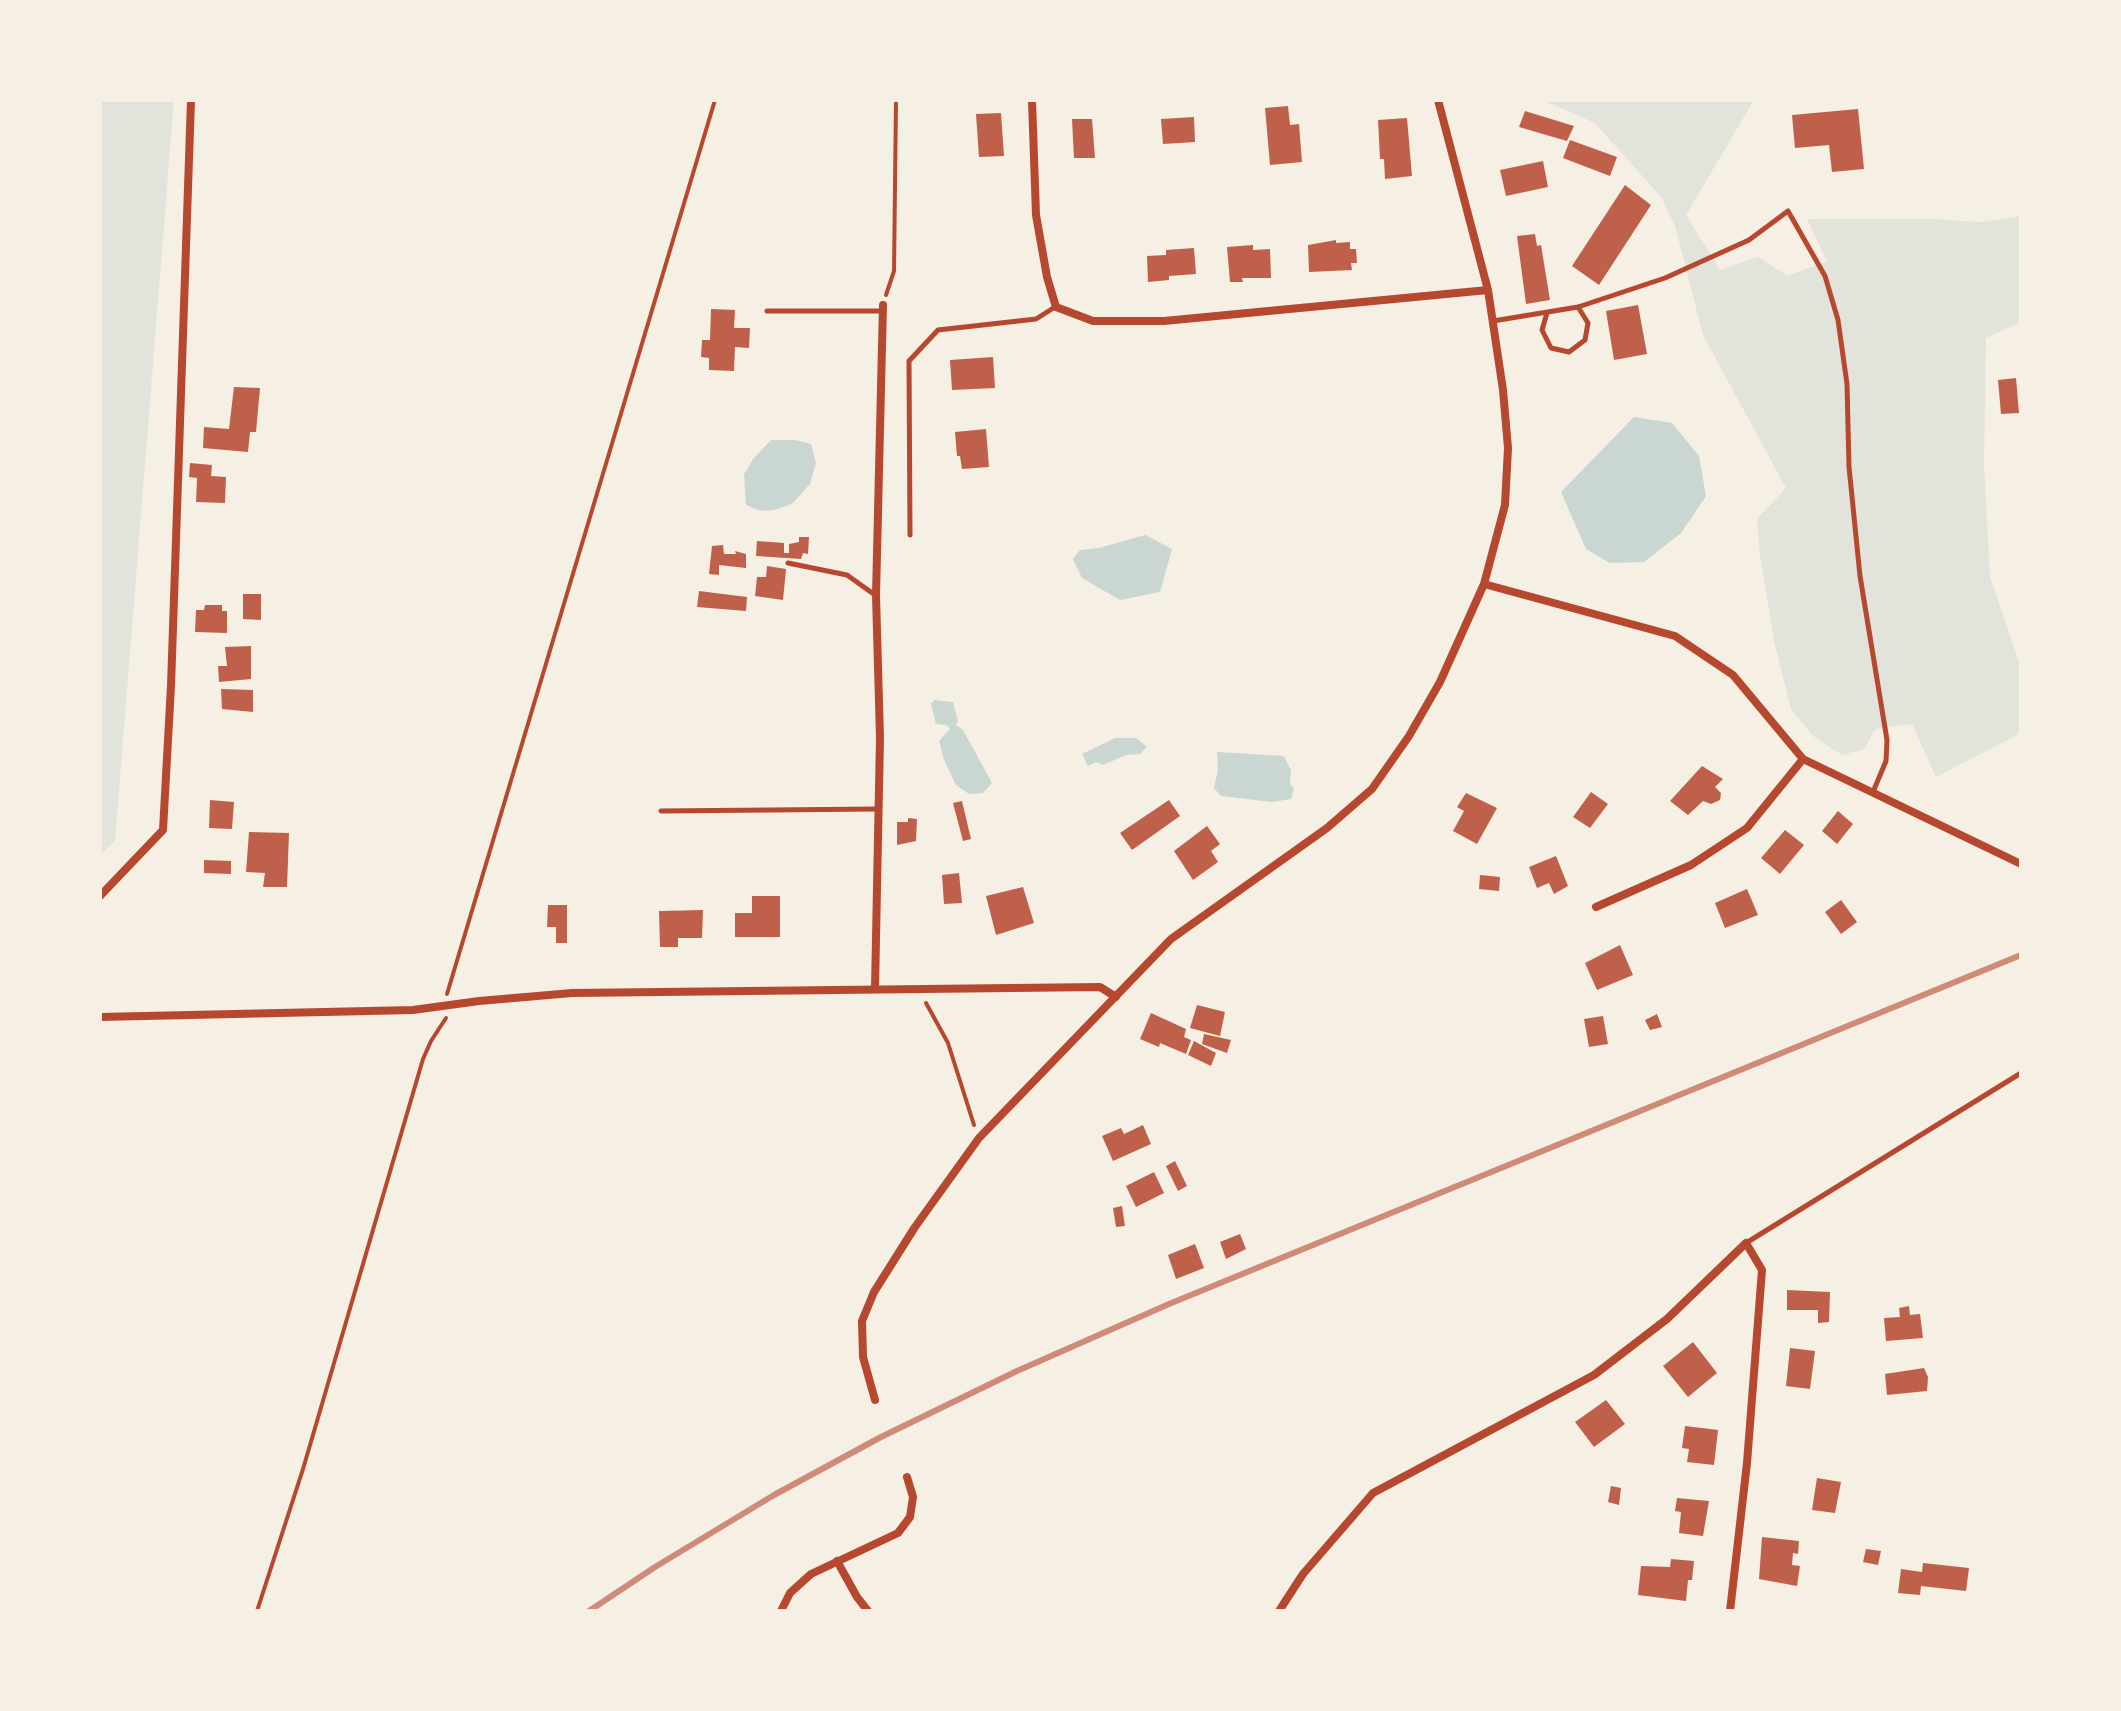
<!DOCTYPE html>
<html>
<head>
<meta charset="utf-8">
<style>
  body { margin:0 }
  #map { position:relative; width:2121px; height:1711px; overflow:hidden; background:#f6efe4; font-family:Roboto,sans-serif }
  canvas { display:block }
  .frame { position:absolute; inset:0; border:102px solid #f6efe4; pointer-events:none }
</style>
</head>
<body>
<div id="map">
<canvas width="2121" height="1711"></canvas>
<div class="frame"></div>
</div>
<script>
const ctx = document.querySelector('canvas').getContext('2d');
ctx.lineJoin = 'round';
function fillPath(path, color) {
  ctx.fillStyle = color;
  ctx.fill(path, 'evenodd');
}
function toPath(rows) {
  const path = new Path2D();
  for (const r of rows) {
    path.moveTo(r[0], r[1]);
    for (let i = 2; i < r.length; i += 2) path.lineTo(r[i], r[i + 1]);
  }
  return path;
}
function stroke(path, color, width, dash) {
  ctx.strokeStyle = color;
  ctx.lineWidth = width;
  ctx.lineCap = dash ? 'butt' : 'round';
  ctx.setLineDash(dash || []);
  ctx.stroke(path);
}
const green = toPath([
  [100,100,174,100,115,841,100,855],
  [1542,100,1754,100,1686,215,1720,270,1758,257,1788,276,1827,261,1807,219,1933,219,1980,222,2021,216,2021,322,1986,338,1984,464,1990,577,2021,668,2021,733,1936,777,1912,724,1875,729,1864,749,1842,755,1813,736,1791,709,1774,641,1760,556,1757,519,1786,488,1703,335,1675,226,1661,197,1595,123]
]);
const water = toPath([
  [1634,417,1672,423,1699,456,1706,496,1681,533,1644,562,1610,563,1586,549,1561,492],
  [771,440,795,440,811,444,816,463,810,484,792,504,774,510,761,511,746,505,744,474,754,458],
  [1145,535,1172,549,1160,592,1120,600,1082,578,1073,559,1080,550,1099,548],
  [934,700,953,702,958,721,956,725,963,730,992,783,983,793,969,794,956,785,944,760,939,741,950,729,947,725,936,724,931,704],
  [1115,738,1136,738,1147,747,1140,754,1126,755,1103,765,1096,762,1088,766,1082,754],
  [1217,752,1284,756,1291,771,1290,784,1294,788,1291,799,1272,802,1221,796,1214,788,1218,770]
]);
const building = toPath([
  [1288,106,1290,125,1299,124,1302,162,1270,165,1265,108],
  [1858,109,1864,169,1832,172,1829,145,1795,148,1792,115],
  [1525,111,1574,126,1567,141,1519,127],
  [1001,113,1004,156,979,157,976,114],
  [1194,117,1195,142,1163,144,1161,119],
  [1407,118,1412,176,1385,179,1384,159,1380,159,1378,120],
  [1072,119,1092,119,1095,158,1074,158],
  [1570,140,1617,157,1610,176,1563,158],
  [1543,161,1548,187,1506,196,1500,170],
  [1625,185,1651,205,1599,285,1572,266],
  [1535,234,1537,246,1541,245,1550,300,1526,304,1517,236],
  [1336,240,1336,243,1350,242,1350,249,1356,249,1357,263,1351,263,1352,270,1309,272,1308,245],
  [1253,245,1253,250,1270,249,1271,278,1242,278,1243,282,1230,282,1227,247],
  [1194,248,1196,274,1169,276,1169,280,1148,282,1147,256,1166,255,1166,250],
  [1638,305,1647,354,1614,360,1606,311],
  [711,309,735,310,734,328,750,328,749,348,735,347,734,371,709,370,709,358,701,357,702,340,710,340],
  [993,357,995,388,952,390,950,360],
  [2016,378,2019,413,2001,414,1998,380],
  [234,387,260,388,256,432,250,432,248,452,203,448,204,427,229,429],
  [986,429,989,467,962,469,960,456,957,456,955,432],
  [190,463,212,465,211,476,226,477,225,503,196,502,197,478,189,477],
  [799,537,809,537,808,554,803,553,801,559,756,556,757,541,784,543,784,553,789,553,789,544,799,542],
  [723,545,724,554,736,554,735,551,746,554,746,568,719,565,719,575,709,574,712,546],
  [767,566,786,569,783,600,755,596,757,577,766,577],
  [699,591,747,597,746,611,697,607],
  [243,594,261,594,261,620,243,619],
  [205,605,222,605,222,611,227,611,227,633,195,632,196,610,204,610],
  [251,646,251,679,219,682,218,666,227,666,225,647],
  [221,689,253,690,253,712,222,709],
  [1702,766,1723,779,1715,787,1721,793,1720,800,1711,804,1703,801,1688,815,1670,801],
  [1591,792,1608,804,1590,828,1573,817],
  [1466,793,1497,808,1477,844,1453,831,1464,811,1457,807],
  [210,800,234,802,232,829,209,828],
  [1169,800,1180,816,1132,850,1120,833],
  [962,801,971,839,963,841,953,803],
  [1838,811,1853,824,1837,844,1822,831],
  [908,818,917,819,916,841,897,845,897,822,908,822],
  [1207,826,1220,844,1211,851,1218,862,1193,880,1174,851],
  [1785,830,1804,845,1780,874,1761,858],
  [249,832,289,833,287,887,263,887,265,873,246,872],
  [1556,856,1568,886,1554,894,1549,883,1537,888,1529,867],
  [204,860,231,861,231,874,204,873],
  [959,873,962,903,944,904,942,875],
  [1480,875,1500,877,1499,891,1479,889],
  [1023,887,1034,923,996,935,986,896],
  [1747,889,1758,915,1725,928,1715,903],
  [752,896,780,896,780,937,735,937,735,913,752,913],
  [1841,900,1857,922,1841,934,1825,912],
  [548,905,567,905,567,943,556,943,556,927,547,927],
  [703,910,702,938,678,938,678,947,660,947,659,911],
  [1620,945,1633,975,1597,990,1585,963],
  [1197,1005,1225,1012,1220,1036,1190,1028],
  [1151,1013,1186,1029,1184,1037,1191,1040,1186,1054,1160,1043,1159,1047,1140,1039],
  [1657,1014,1662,1027,1650,1030,1645,1020],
  [1603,1016,1608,1044,1589,1047,1584,1019],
  [1204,1034,1231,1040,1227,1053,1202,1044],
  [1194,1041,1216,1053,1211,1066,1188,1055],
  [1143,1125,1151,1144,1113,1161,1102,1136,1121,1128,1124,1134],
  [1175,1161,1187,1186,1178,1191,1166,1166],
  [1154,1172,1164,1193,1136,1207,1126,1186],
  [1122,1206,1125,1226,1116,1227,1113,1208],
  [1240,1234,1246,1249,1226,1259,1220,1242],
  [1195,1244,1204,1268,1176,1279,1168,1255],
  [1787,1290,1830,1292,1829,1322,1818,1323,1818,1310,1787,1310],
  [1909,1306,1910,1315,1920,1314,1923,1338,1886,1341,1884,1318,1900,1317,1899,1308],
  [1693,1342,1717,1373,1688,1397,1663,1366],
  [1790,1348,1815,1351,1810,1389,1786,1386],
  [1924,1368,1928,1377,1927,1391,1887,1395,1885,1374],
  [1606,1400,1625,1424,1594,1447,1575,1422],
  [1685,1426,1718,1430,1714,1465,1687,1462,1689,1449,1682,1448],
  [1817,1478,1841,1482,1835,1513,1812,1510],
  [1611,1486,1621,1488,1619,1505,1608,1502],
  [1677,1498,1709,1501,1703,1536,1679,1533,1681,1512,1675,1511],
  [1762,1537,1799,1541,1798,1554,1793,1553,1792,1565,1800,1566,1797,1586,1759,1579],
  [1866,1549,1881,1551,1878,1565,1863,1562],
  [1671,1559,1694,1561,1692,1580,1688,1580,1686,1601,1638,1595,1641,1566,1670,1567],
  [1923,1563,1969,1568,1966,1591,1921,1586,1920,1595,1898,1593,1901,1569,1922,1572]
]);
const path = toPath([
  [886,295,894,271,896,100],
  [447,994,715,100],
  [926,1003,948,1043,974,1125],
  [257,1611,303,1469,423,1059,431,1041,446,1018]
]);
const service = toPath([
  [767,311,882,311],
  [1547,313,1542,330,1551,348,1569,352,1585,340,1588,323,1578,307],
  [1493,321,1578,307,1665,278,1749,240,1788,211,1825,276,1838,320,1847,384,1849,467,1860,576,1887,740,1886,761,1873,792],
  [910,535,909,361,938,330,1036,319,1055,307],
  [788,563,847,575,875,595],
  [661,811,878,809],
  [1746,1243,2021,1073]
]);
const minor = toPath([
  [1032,100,1036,215,1047,277,1056,307,1093,321,1164,321,1488,290],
  [1484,584,1675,636,1733,675,1803,759,2021,864],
  [100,896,163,830,171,686,191,100],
  [1596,907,1691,865,1747,828,1803,759],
  [875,988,880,738,876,595,883,305],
  [100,1017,413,1010,479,1001,572,993,1100,987,1116,997],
  [875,1400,863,1357,862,1321,874,1292,915,1227,979,1138,1171,939,1327,828,1372,789,1409,736,1440,682,1484,584,1505,505,1508,448,1503,390,1488,290,1438,100],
  [837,1561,857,1597,868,1611],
  [781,1611,790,1593,811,1574,898,1533,910,1517,913,1497,907,1477],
  [1279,1611,1303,1574,1373,1493,1594,1375,1667,1319,1746,1243,1762,1270,1747,1463,1730,1611]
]);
const rail = toPath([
  [589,1611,655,1567,774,1495,881,1437,1017,1371,1169,1304,2021,955]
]);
fillPath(green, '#e2e4dc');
fillPath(water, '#c9d6d2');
fillPath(building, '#bf614a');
stroke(path, '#b5482f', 4);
stroke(service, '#b5482f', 5);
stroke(minor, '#b5482f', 8);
stroke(rail, '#cf8b77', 6);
</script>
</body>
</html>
